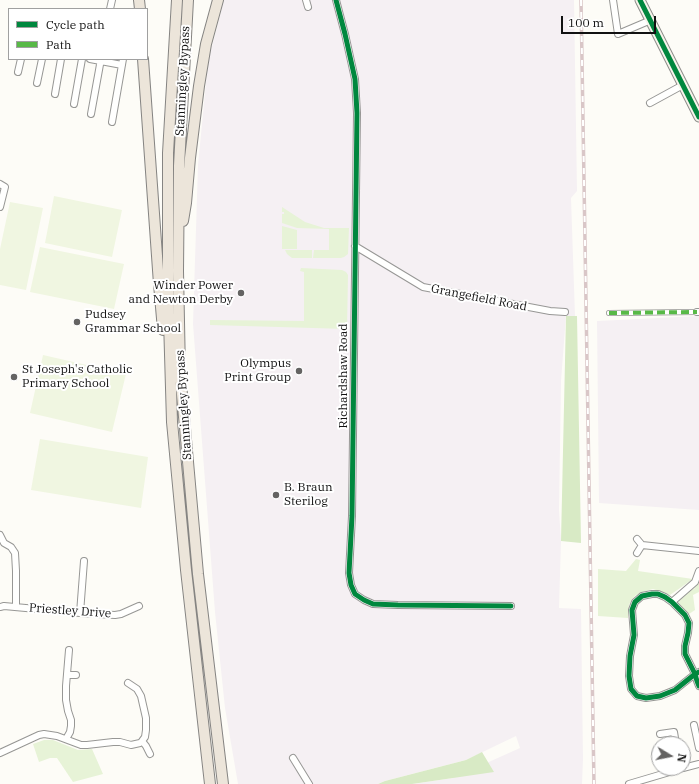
<!DOCTYPE html>
<html>
<head>
<meta charset="utf-8">
<style>
  body { margin:0 }
  #map { position:relative; width:699px; height:784px; overflow:hidden; background:#fdfcf7; font-family:"IBM Plex Serif",serif }
  canvas { display:block }
  .legend { position:absolute; left:8px; top:8px; width:140px; height:52px; box-sizing:border-box; background:#fff; border:1px solid #a0a0a0; margin:0; padding:5px 7px; list-style:none; font-size:12px; color:#111 }
  .legend li { display:flex; align-items:center; gap:8px; height:20px }
  .legend b { width:20px; border:1px solid #a0a0a0 }
  .north { position:absolute; left:651px; top:736px; width:40px; height:40px; box-sizing:border-box; background:#fff; border:1px solid #a0a0a0; border-radius:50%; rotate:100deg; font-size:11px; font-weight:700; line-height:16px; text-align:center; color:#111 }
  .north::after { content:''; display:block; margin:auto; width:14px; height:18px; background:#646362; clip-path:polygon(50% 0,100% 100%,50% 72%,0 100%) }
  .scale { position:absolute; left:561px; top:16px; width:95px; height:18px; box-sizing:border-box; border:2px solid #111; border-top:0; padding-left:5px; font-size:12px; line-height:14px; white-space:nowrap; color:#111; -webkit-text-stroke:3px #fff; paint-order:stroke }
</style>
</head>
<body>
<div id="map">
<canvas width="699" height="784"></canvas>
<ul class="legend">
<li><b style="height:5px;background:#00873e"></b>Cycle path</li>
<li><b style="height:5px;background:#58b947"></b>Path</li>
</ul>
<div class="north">N</div>
<div class="scale">100 m</div>
</div>
<script>
const ctx = document.querySelector('canvas').getContext('2d');
ctx.lineJoin = 'round';
function fillPath(path, color) {
  ctx.fillStyle = color;
  ctx.fill(path, 'evenodd');
}
function toPath(rows) {
  const path = new Path2D();
  for (const r of rows) {
    path.moveTo(r[0], r[1]);
    for (let i = 2; i < r.length; i += 2) path.lineTo(r[i], r[i + 1]);
  }
  return path;
}
function stroke(path, color, width, dash) {
  ctx.strokeStyle = color;
  ctx.lineWidth = width;
  ctx.lineCap = dash ? 'butt' : 'round';
  ctx.setLineDash(dash || []);
  ctx.stroke(path);
}
function label(font, color, halo, rows, align = 'center') {
  ctx.font = font + ' "IBM Plex Serif",serif';
  ctx.lineWidth = 4;
  ctx.setLineDash([]);
  ctx.textBaseline = 'middle';
  ctx.strokeStyle = halo;
  ctx.fillStyle = color;
  for (const [text, x, y, turn = 0] of rows) {
    ctx.save();
    ctx.translate(x, y);
    ctx.rotate((+turn || 0) * Math.PI / 180);
    ctx.textAlign = isNaN(turn) ? turn : align;
    if (halo) ctx.strokeText(text, 0, 0);
    ctx.fillText(text, 0, 0);
    ctx.restore();
  }
}
const industrial = toPath([
  [224,0,574,0,577,191,571,198,575,316,566,316,561,381,559,510,561,541,559,608,581,609,583,759,582,784,412,784,453,778,520,748,516,736,466,760,385,781,378,784,238,784,225,708,215,612,193,324,198,165,208,62],
  [699,316,699,510,599,503,597,321]
]);
const green = toPath([
  [282,207,305,222,324,228,349,228,348,254,344,257,341,258,313,258,314,250,329,250,329,229,297,228,282,223,282,214,284,214,284,212,282,212],
  [282,226,297,230,297,249,282,249],
  [285,250,312,250,312,258,292,258,287,254],
  [301,268,342,270,346,272,348,275,347,329,210,325,210,320,304,321,304,272,300,271],
  [636,559,640,560,638,571,693,579,670,595,662,592,653,589,649,590,636,595,632,599,629,605,628,618,598,616,598,569,626,571],
  [698,583,699,584,699,592,693,595,695,610,689,614,680,608,678,603,679,599,689,590,694,589],
  [44,740,53,740,78,750,92,749,103,774,73,782,57,758,50,758,39,762,33,744]
]);
const forest = toPath([
  [566,316,577,316,581,543,561,541],
  [482,752,494,772,412,784,378,784,385,781,466,760]
]);
const pitch = toPath([
  [54,196,122,210,112,257,45,243],
  [10,202,43,208,26,290,0,285,0,249],
  [40,247,124,264,114,309,30,292],
  [43,355,126,374,112,432,30,413],
  [40,439,148,457,141,508,31,490]
]);
const pedestrian = toPath([
  [609,313,697,312]
]);
const minor = toPath([
  [306,0,308,7],
  [336,0,345,34,355,79,357,113,352,516,349,573,351,585,355,594,364,600,373,604,398,605,511,606],
  [613,0,618,34,651,20],
  [110,9,112,0],
  [90,59,122,65],
  [18,72,21,59],
  [37,83,42,59],
  [55,94,61,59],
  [650,103,683,85],
  [74,104,82,59],
  [91,114,101,59],
  [112,122,123,59],
  [0,184,5,187,0,207],
  [355,246,423,287,550,311,565,312],
  [697,312,699,312],
  [0,535,4,543,11,547,15,553,16,571,16,607],
  [637,539,642,545],
  [637,553,642,545,699,551],
  [672,602,695,582,699,571],
  [0,607,4,606,80,613,115,615,121,614,139,606],
  [80,613,84,561],
  [699,672,695,674,675,690,660,696,646,698,637,696,631,689,629,676,630,656,634,635,632,610,635,602,642,596,652,594,658,594,665,597,672,602,685,615,689,623,688,633,685,646,685,654,695,674,697,681,699,686],
  [67,675,76,675],
  [694,725,699,748],
  [660,734,674,732,676,744],
  [66,739,70,732,71,726,71,720,68,711,66,700,66,686,69,650],
  [142,741,146,746,150,754],
  [0,753,39,735,44,734,57,736,81,745,87,745,113,742,120,742,131,745,140,743,142,741,145,737,146,730,146,718,141,696,137,689,128,683],
  [293,758,309,784],
  [683,768,699,764],
  [629,784,683,768]
]);
const secondary = toPath([
  [640,0,699,117]
]);
const trunk = toPath([
  [139,0,140,9],
  [177,0,168,153,168,286,172,422,186,570,210,784],
  [188,0,179,166,178,271,180,372,198,574,223,784],
  [143,59,159,284,163,330],
  [183,221,186,203,190,158,199,86,206,44,218,0]
]);
const rail = toPath([
  [581,0,594,784]
]);
const quiet = toPath([
  [609,313,697,312]
]);
const cycleway = toPath([
  [336,0,345,34,355,79,357,113,352,516,349,573,351,585,355,594,364,600,373,604,398,605,511,606],
  [640,0,699,117],
  [699,672,695,674,675,690,660,696,646,698,637,696,631,689,629,676,630,656,634,635,632,610,635,602,642,596,652,594,658,594,665,597,672,602,685,615,689,623,688,633,685,646,685,654,695,674,697,681,699,686]
]);
const markers = [
  [241,293,4,"#646362"],
  [77,322,4,"#646362"],
  [299,371,4,"#646362"],
  [14,377,4,"#646362"],
  [276,495,4,"#646362"]
];
const streetNames = [
  ["Stanningley Bypass",183,81,-87],
  ["Grangefield Road",479,298,11],
  ["Richardshaw Road",344,376,-90],
  ["Stanningley Bypass",184,405,-94],
  ["Priestley Drive",70,611,4]
];
const poiNames = [
  ["Winder Power",233,286,"right"],
  ["and Newton Derby",233,300,"right"],
  ["Pudsey",85,315],
  ["Grammar School",85,329],
  ["Olympus",291,364,"right"],
  ["Print Group",291,378,"right"],
  ["St Joseph's Catholic",22,370],
  ["Primary School",22,384],
  ["B. Braun",284,488],
  ["Sterilog",284,502]
];
fillPath(industrial, '#f5f0f3');
fillPath(green, '#e7f3d7');
fillPath(forest, '#d8eac5');
fillPath(pitch, '#f0f6e1');
stroke(pedestrian, '#979795', 6);
stroke(minor, '#979795', 8);
stroke(secondary, '#8e8d8b', 11);
stroke(trunk, '#858482', 12);
stroke(pedestrian, '#fffffe', 4.5);
stroke(minor, '#fffffe', 6);
stroke(secondary, '#f6f4eb', 9);
stroke(trunk, '#ece5da', 10);
stroke(rail, '#d9c6c7', 3.5);
stroke(rail, '#fff', 2, [6]);
stroke(quiet, '#58b947', 4, [8, 4]);
stroke(cycleway, '#00873e', 5);
for (const [x, y, r, color] of markers) {
  const dot = new Path2D();
  dot.arc(x, y, r, 0, 2 * Math.PI);
  ctx.fillStyle = color;
  ctx.fill(dot);
  stroke(dot, '#fff', 1.5);
}
label('12px', '#111', '#fff', streetNames);
label('12px', '#111', '#fff', poiNames, 'left');
</script>
</body>
</html>
